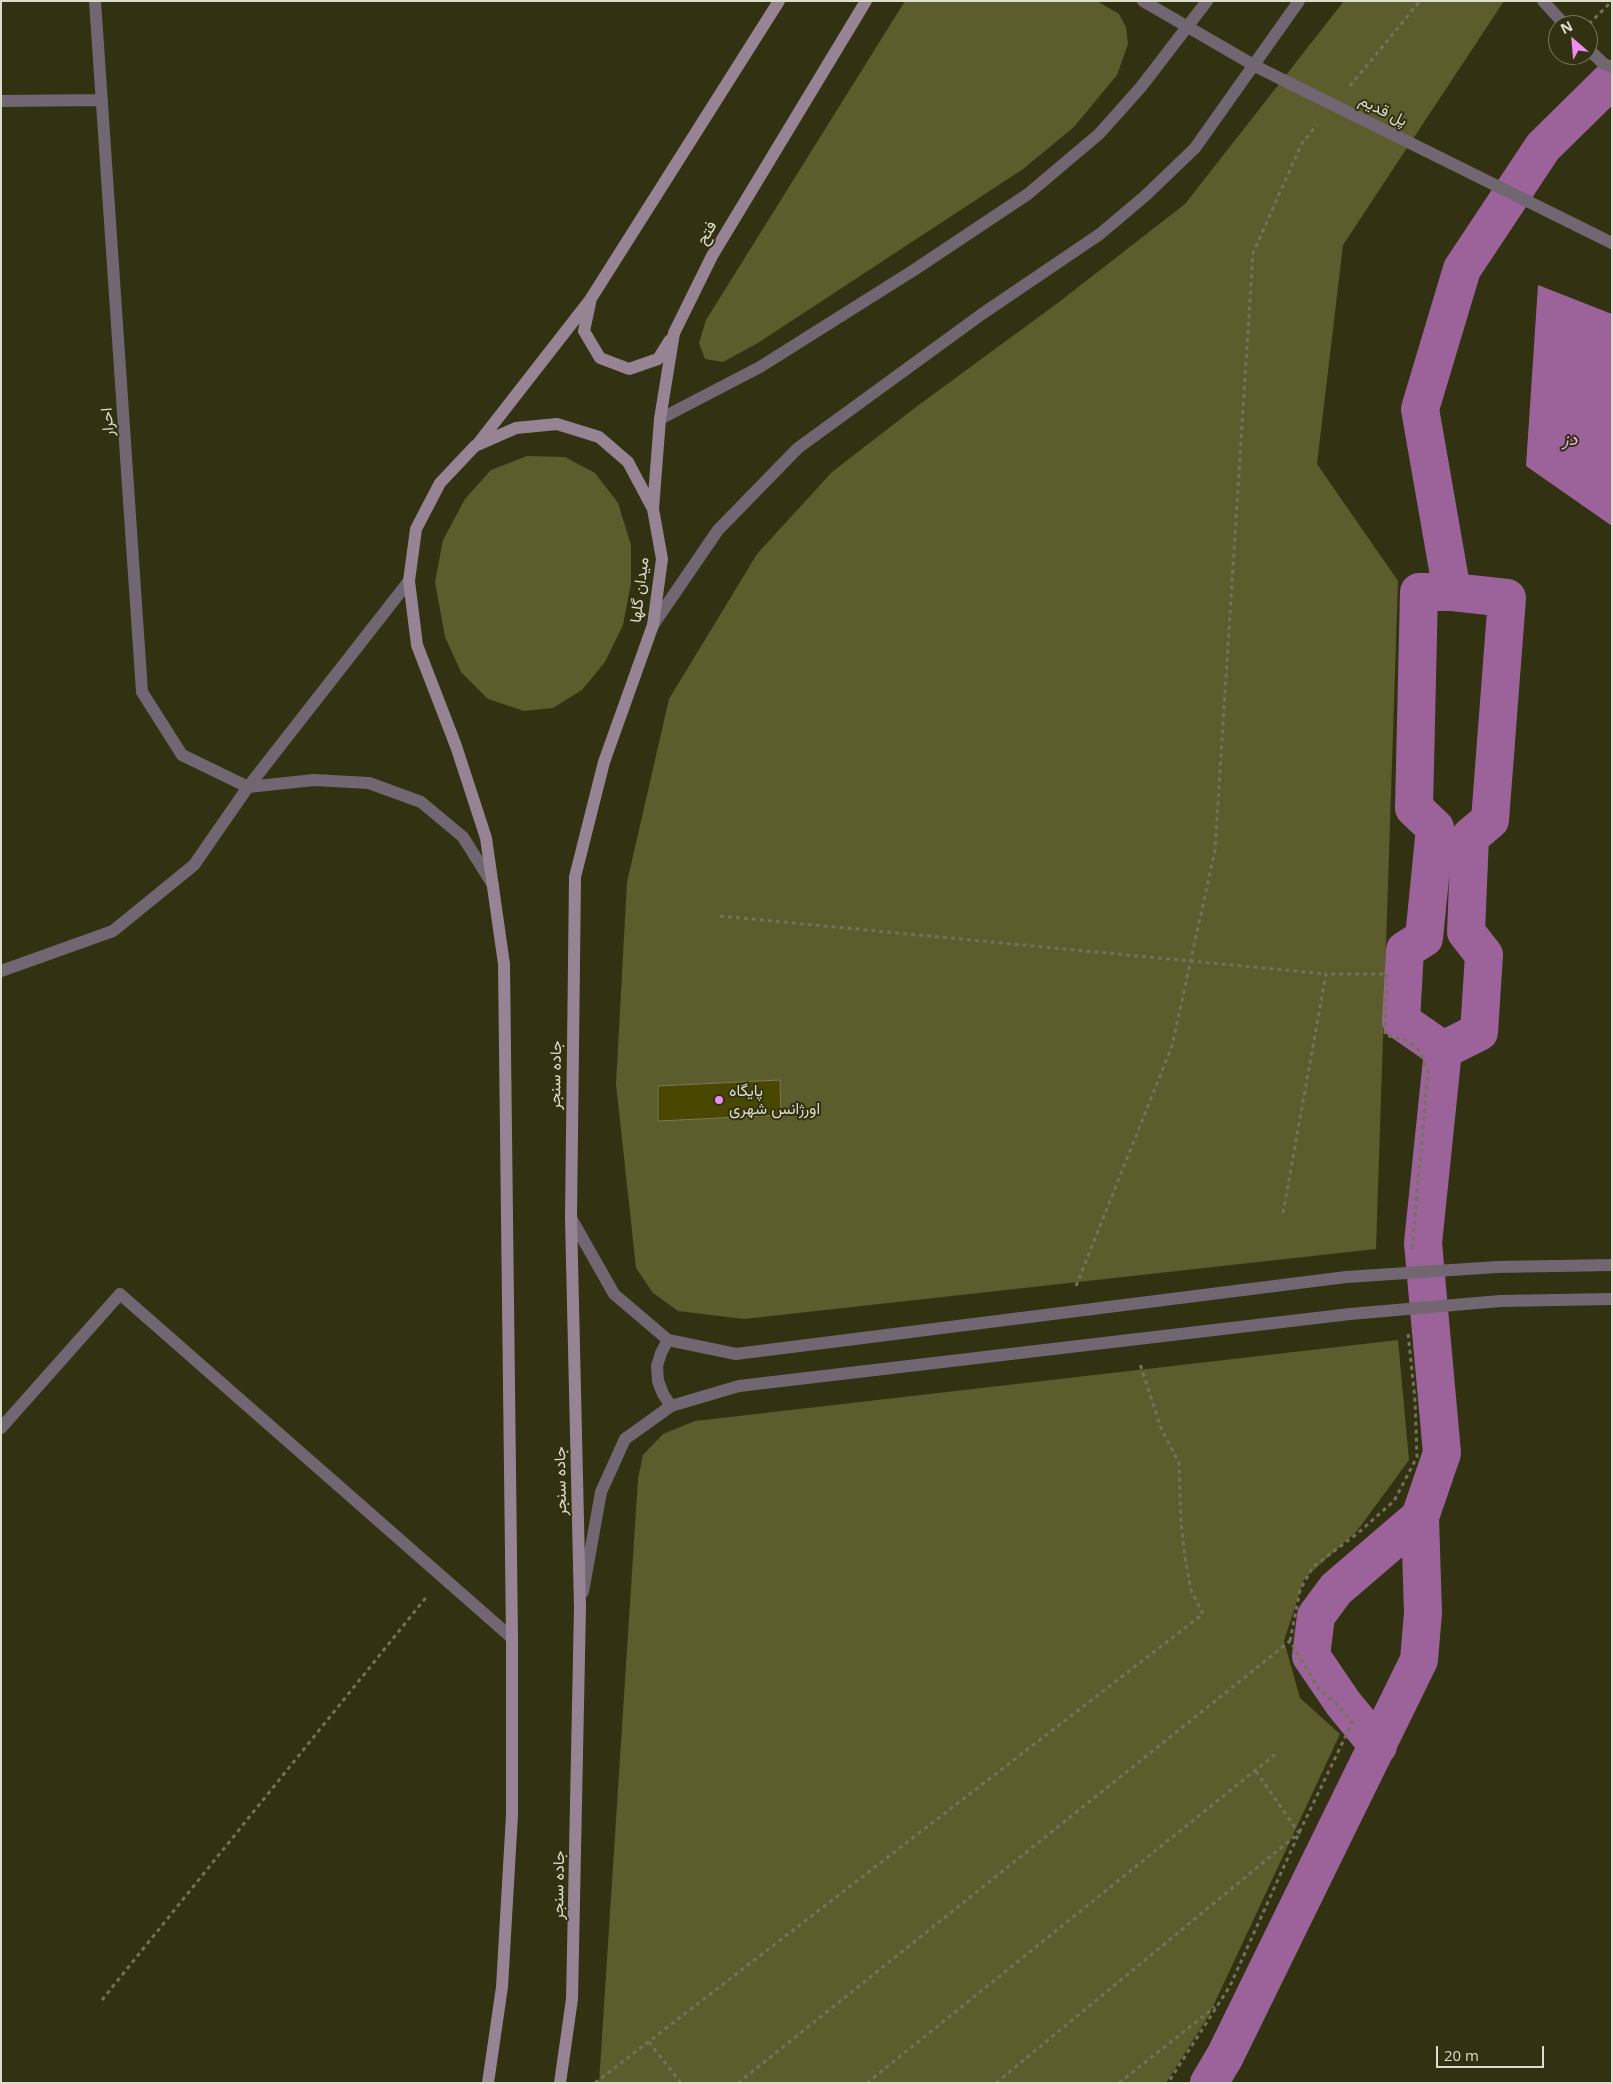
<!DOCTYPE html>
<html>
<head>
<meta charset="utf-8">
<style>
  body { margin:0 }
  #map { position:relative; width:1613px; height:2084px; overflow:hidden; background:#323112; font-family:"Open Sans",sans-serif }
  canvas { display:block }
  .frame { position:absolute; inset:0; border:2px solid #ddddcb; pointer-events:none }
  .north { position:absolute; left:1548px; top:15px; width:50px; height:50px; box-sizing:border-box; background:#323112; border:1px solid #76765c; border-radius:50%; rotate:333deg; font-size:14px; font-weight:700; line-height:20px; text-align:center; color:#ddddcb }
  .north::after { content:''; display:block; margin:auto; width:18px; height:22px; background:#f38af2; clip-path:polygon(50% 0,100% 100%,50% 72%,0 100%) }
  .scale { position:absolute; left:1436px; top:2046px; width:108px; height:22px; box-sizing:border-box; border:2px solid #ddddcb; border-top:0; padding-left:6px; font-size:15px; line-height:18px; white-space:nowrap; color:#ddddcb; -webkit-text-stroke:4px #323112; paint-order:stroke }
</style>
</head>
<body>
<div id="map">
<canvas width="1613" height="2084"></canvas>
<div class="frame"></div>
<div class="north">N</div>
<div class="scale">20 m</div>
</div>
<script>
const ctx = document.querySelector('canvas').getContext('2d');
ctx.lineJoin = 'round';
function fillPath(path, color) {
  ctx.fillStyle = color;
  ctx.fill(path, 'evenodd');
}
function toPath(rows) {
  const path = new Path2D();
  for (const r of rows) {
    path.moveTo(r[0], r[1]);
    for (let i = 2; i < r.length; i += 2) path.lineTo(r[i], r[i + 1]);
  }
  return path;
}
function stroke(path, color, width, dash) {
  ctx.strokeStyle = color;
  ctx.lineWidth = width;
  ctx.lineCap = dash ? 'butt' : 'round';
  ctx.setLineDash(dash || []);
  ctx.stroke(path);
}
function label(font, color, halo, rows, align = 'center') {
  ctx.font = font + ' "Open Sans",Vazirmatn,sans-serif';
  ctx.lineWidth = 4;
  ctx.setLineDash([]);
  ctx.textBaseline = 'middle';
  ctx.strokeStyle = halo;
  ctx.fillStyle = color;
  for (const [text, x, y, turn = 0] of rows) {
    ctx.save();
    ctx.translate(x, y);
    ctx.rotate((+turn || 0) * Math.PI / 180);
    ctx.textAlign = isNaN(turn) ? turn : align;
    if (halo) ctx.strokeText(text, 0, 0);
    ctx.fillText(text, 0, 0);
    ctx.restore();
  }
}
const green = toPath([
  [905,1,1097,1,1119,14,1126,27,1128,44,1117,75,1074,127,1023,169,758,343,723,362,705,359,699,343,706,320],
  [1344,1,1504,1,1343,245,1317,464,1398,581,1376,1249,744,1319,678,1311,653,1293,636,1268,616,1084,627,882,669,699,757,554,832,472,916,407,1059,302,1185,204],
  [527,456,565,457,595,473,618,503,631,545,631,583,623,625,605,662,582,690,553,708,524,711,488,699,461,672,445,637,435,582,443,540,465,499,491,470],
  [1398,1340,1409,1460,1357,1531,1304,1579,1284,1641,1300,1698,1340,1734,1209,2015,1166,2083,599,2083,638,1479,643,1455,663,1434,695,1421]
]);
const water = toPath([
  [1538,285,1612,314,1612,526,1526,466]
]);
const canal = toPath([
  [1443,1050,1401,1021,1405,950,1424,938,1435,828,1414,808,1419,592,1452,592],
  [1378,1746,1343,1703,1311,1656,1316,1616,1336,1589,1420,1517],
  [1209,2083,1225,2056,1419,1660,1423,1613,1420,1517,1442,1453,1423,1243,1443,1050,1479,1032,1484,955,1466,932,1470,837,1490,820,1507,598,1452,592,1420,409,1462,269,1543,147,1612,79]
]);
const building = toPath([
  [780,1080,781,1115,658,1121,658,1086,780,1080]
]);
const path = toPath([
  [1589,24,1612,1],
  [1350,86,1420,1],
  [720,916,1326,974],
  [1283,1213,1326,974,1387,974,1385,1035,1408,1041,1419,1050,1428,1072,1412,1249],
  [1076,1286,1172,1046,1215,850,1253,253,1302,143,1317,125],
  [1290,1641,1300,1590,1313,1567,1358,1533,1394,1501,1417,1457,1415,1400,1408,1333],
  [102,2000,428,1595],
  [649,2042,681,2083],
  [595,2083,1203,1614,1191,1590,1185,1557,1181,1521,1179,1463,1161,1428,1140,1364],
  [738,2083,1290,1641,1319,1689,1340,1707,1352,1723,1299,1833,1230,1986,1168,2083],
  [867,2083,1278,1752],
  [996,2083,1299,1833,1255,1770],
  [1119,2083,1215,2007]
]);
const minor = toPath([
  [95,1,142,692,182,755,248,787],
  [1543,1,1565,25],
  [1588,49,1604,64,1612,67],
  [1,101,102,100],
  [660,419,760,367,914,270,1028,194,1099,134,1141,87,1207,1],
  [653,625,718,530,798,448,982,314,1100,234,1145,196,1195,148,1299,1],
  [248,787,314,780,369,783,421,802,463,837,493,885],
  [1,971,113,931,194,865,248,787,409,581],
  [571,1218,614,1294,668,1340,736,1354,1346,1277,1497,1267,1612,1265],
  [1,1428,120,1294,512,1638],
  [583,1592,601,1492,625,1439,671,1406,739,1386,1350,1314,1500,1301,1612,1299]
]);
const tertiary = toPath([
  [668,1340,661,1353,657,1366,658,1381,663,1394,671,1406]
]);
const secondary = toPath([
  [590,303,584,331,600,358,629,369,658,359,670,340],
  [477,445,590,300,779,1],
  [653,509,660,419,674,333,712,256,866,1],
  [488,2083,502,1987,512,1815,512,1638,504,964,486,838,456,746,417,645,409,581,416,529,440,483,475,446,516,428,557,424,599,437,628,462,653,509,662,559,653,625,604,762,575,877,571,1218,580,1607,572,1999,560,2083]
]);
const pedestrianBridge = toPath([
  [1143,1,1257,67,1612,243]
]);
const markers = [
  [719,1100,5,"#f38af2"]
];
const streetNames = [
  ["پل قدیم",1383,111,26],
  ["فتح",707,233,-59],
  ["احرار",108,422,-94],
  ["میدان گلها",640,590,-83],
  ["جاده سنجر",556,1075,-89],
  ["جاده سنجر",561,1481,-91],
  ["جاده سنجر",559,1885,-89]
];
const poiNames = [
  ["پایگاه",729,1091],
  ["اورژانس شهری",729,1109]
];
const waterNames = [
  ["دز",1570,440]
];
fillPath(green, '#5d5c2c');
fillPath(water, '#9b6399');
stroke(canal, '#9b6399', 38);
fillPath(building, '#494702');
stroke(building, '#797958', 1);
stroke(path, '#737359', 3, [4, 4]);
stroke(minor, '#716671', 12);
stroke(tertiary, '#716671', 12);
stroke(secondary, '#968495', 12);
stroke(pedestrianBridge, '#716671', 12);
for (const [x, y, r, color] of markers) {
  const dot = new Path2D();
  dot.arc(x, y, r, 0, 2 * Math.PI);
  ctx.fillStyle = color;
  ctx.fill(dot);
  stroke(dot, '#323112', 2);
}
label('16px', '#ddddcb', '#323112', streetNames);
label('16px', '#ddddcb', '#323112', poiNames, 'left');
label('italic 18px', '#f3a6f1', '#323112', waterNames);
</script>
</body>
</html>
